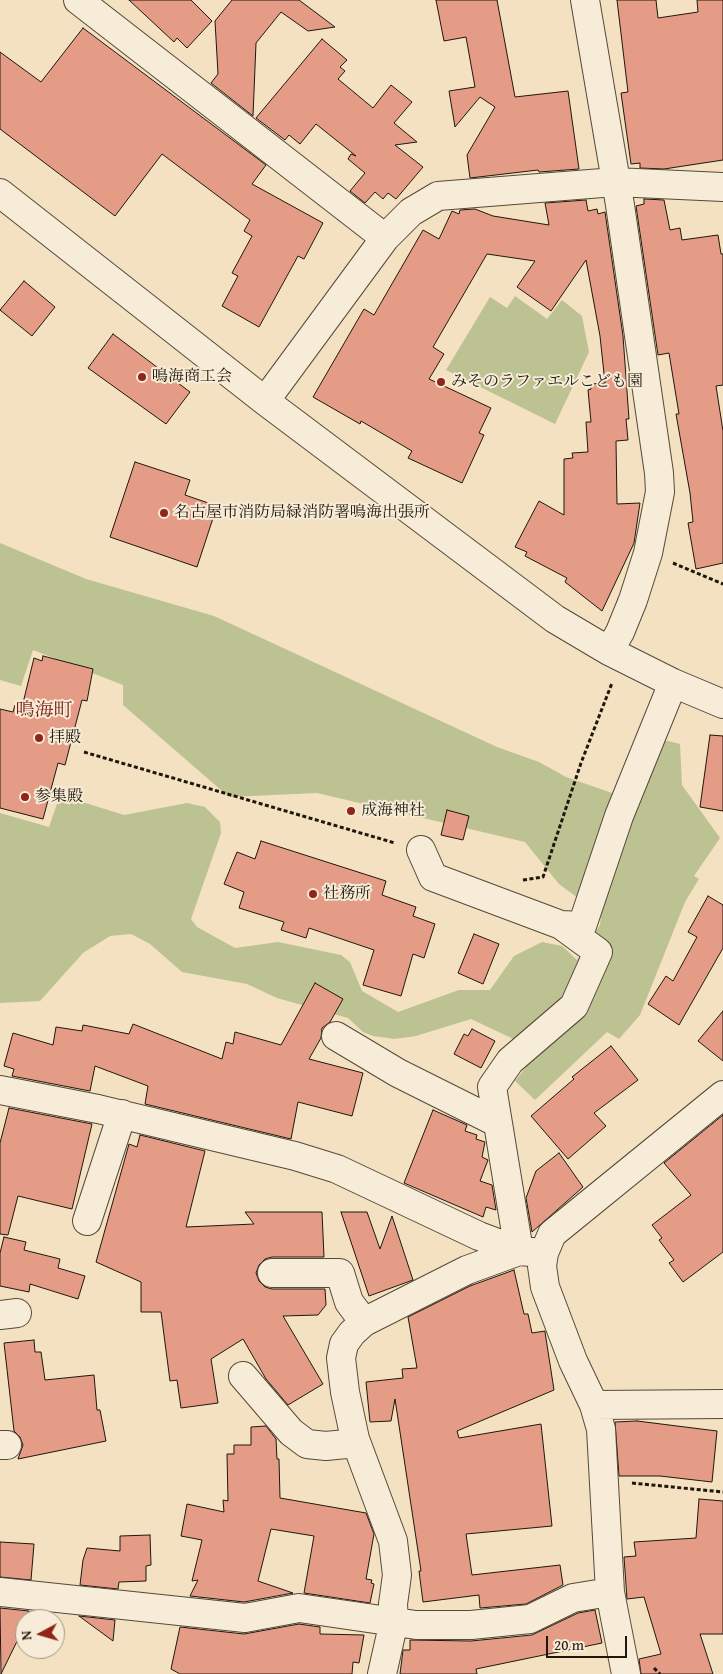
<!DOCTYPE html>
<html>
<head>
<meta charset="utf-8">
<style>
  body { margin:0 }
  #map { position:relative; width:723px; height:1674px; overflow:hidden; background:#f3e1c1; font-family:"Gentium Book Plus",serif }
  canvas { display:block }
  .north { position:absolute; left:15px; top:1609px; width:50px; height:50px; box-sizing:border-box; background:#f7ecd7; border:1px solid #a19786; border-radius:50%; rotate:264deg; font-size:14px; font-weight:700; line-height:20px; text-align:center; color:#1f170d }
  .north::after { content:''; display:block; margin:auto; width:18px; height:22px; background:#8f2418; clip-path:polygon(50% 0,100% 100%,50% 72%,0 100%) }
  .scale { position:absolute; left:546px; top:1636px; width:81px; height:22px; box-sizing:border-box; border:2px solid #1f170d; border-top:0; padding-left:6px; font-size:15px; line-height:18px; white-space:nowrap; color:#1f170d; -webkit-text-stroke:4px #f7ecd7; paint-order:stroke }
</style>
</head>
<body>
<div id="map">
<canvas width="723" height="1674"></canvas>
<div class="north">N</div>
<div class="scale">20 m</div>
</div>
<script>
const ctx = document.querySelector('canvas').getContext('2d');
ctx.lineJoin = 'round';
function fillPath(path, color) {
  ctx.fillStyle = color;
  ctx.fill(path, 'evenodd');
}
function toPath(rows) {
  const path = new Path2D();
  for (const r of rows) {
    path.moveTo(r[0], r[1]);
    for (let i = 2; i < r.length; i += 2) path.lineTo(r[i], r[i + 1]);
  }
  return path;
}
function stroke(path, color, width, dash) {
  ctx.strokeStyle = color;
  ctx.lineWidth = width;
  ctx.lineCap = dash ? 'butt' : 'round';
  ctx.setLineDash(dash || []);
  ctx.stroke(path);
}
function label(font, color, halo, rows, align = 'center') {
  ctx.font = font + ' "Gentium Book Plus","Noto Serif JP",serif';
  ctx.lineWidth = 4;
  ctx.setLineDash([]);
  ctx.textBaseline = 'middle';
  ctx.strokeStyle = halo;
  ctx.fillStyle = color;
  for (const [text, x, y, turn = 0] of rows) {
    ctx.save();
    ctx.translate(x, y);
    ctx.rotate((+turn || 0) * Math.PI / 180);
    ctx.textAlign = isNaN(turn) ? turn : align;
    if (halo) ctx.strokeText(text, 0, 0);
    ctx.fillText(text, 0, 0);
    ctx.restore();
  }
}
const green = toPath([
  [515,296,547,319,562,300,582,316,589,352,555,424,446,370,490,297,507,308],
  [0,543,86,579,214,616,497,747,539,762,566,777,635,801,664,740,680,744,682,785,720,838,694,876,699,879,685,902,640,1015,619,1039,607,1032,535,1100,515,1081,539,1051,471,1019,416,1036,394,1039,373,1036,363,1032,348,1018,277,998,247,984,182,972,150,944,131,934,110,936,83,953,40,1001,0,1003,0,813,49,827,60,795,124,815,187,803,205,807,220,822,221,833,191,919,197,927,235,948,278,942,341,955,350,962,362,991,398,1012,459,990,490,990,514,956,542,942,562,946,577,960,600,925,601,915,559,884,525,842,317,793,229,797,123,705,123,685,33,650,21,686,0,680]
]);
const building = toPath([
  [129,0,191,0,212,21,187,48,177,38,174,42,129,0],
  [232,0,299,0,335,27,308,31,281,12,256,43,253,116,211,83,218,74,215,21,232,0],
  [436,0,497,0,515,97,568,91,579,169,539,172,538,170,470,178,467,155,495,107,480,97,455,127,449,91,475,87,466,37,444,41,436,0],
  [617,0,656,0,658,18,698,12,697,0,723,0,723,160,664,169,640,168,640,163,631,164,621,93,628,92,617,0],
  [83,28,266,165,252,184,323,223,304,259,298,256,259,327,222,306,238,276,232,273,252,236,244,231,250,220,162,154,115,216,0,129,0,52,41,82,83,28],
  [322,39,347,60,340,67,345,71,338,79,373,108,391,85,412,102,394,123,417,142,395,145,423,167,396,199,388,193,383,199,375,192,365,203,350,191,365,173,348,159,351,154,356,156,316,124,300,144,289,135,285,140,256,118,322,39],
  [644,199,664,200,670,230,680,228,682,240,718,235,721,254,723,254,723,385,716,386,723,431,723,563,696,569,688,523,693,522,690,493,676,414,679,414,669,353,658,355,636,206,644,204,644,199],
  [586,200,588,211,597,209,598,214,605,212,623,336,629,419,626,419,628,440,616,441,617,504,640,503,634,543,602,611,565,582,567,578,525,556,527,552,515,547,539,501,564,515,564,459,573,458,572,453,588,452,586,422,591,422,588,390,591,389,591,384,605,383,600,336,586,260,551,311,517,287,535,261,487,254,433,347,444,354,429,379,491,408,479,433,484,435,462,483,408,458,412,451,361,421,360,424,313,397,364,309,374,315,423,230,439,239,452,211,459,214,460,210,475,209,493,216,549,225,545,203,586,200],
  [24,281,55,307,32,336,0,310,24,281],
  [113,334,190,392,166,424,88,368,113,334],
  [135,462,190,480,185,495,217,506,197,567,110,537,135,462],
  [43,656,93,669,87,701,82,700,65,765,58,763,43,819,0,808,0,709,13,712,15,705,22,707,34,658,42,661,43,656],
  [710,735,723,736,723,811,700,807,710,735],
  [447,810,469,816,463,840,441,835,447,810],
  [261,841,386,881,382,895,416,907,413,916,435,924,424,958,413,954,401,996,363,985,374,950,309,928,306,938,281,930,284,922,239,908,244,892,224,884,237,852,255,859,261,841],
  [708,896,723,905,723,948,679,1025,648,1004,666,976,673,981,697,937,688,932,708,896],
  [474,934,499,944,483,984,458,973,474,934],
  [315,983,343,999,330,1022,322,1028,321,1038,309,1059,363,1073,352,1116,298,1102,291,1139,145,1104,148,1086,95,1066,90,1091,12,1076,14,1069,4,1066,13,1033,53,1045,56,1027,82,1031,83,1025,129,1034,133,1024,222,1059,226,1042,233,1044,235,1032,281,1045,315,983],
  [723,1011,723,1061,698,1041,723,1011],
  [472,1029,495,1041,481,1068,454,1054,464,1034,468,1036,472,1029],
  [611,1046,638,1080,594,1113,606,1126,568,1159,531,1116,574,1079,572,1077,611,1046],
  [9,1108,92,1124,72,1209,18,1196,8,1235,0,1234,0,1143,9,1108],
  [433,1110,467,1125,465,1131,477,1135,476,1139,485,1142,482,1157,488,1160,480,1181,492,1185,496,1210,486,1207,483,1217,404,1183,433,1110],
  [723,1115,723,1252,683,1282,669,1263,674,1260,659,1240,662,1238,652,1225,691,1195,664,1163,723,1115],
  [140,1135,205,1151,186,1227,254,1224,245,1212,322,1212,324,1257,272,1257,265,1259,259,1265,256,1273,259,1281,265,1287,272,1289,325,1289,326,1305,318,1315,283,1316,323,1384,288,1405,266,1379,243,1339,211,1359,218,1403,181,1408,177,1380,170,1381,161,1312,141,1312,141,1282,96,1262,129,1144,137,1147,140,1135],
  [559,1153,583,1187,532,1232,526,1198,536,1171,559,1153],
  [341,1212,367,1212,380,1249,392,1216,413,1280,369,1296,341,1212],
  [4,1237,26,1242,24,1250,60,1259,58,1268,85,1276,78,1299,30,1284,29,1292,0,1286,0,1253,4,1237],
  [514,1270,524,1314,528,1314,532,1333,545,1331,545,1332,554,1390,457,1431,459,1438,541,1424,552,1526,466,1534,472,1575,560,1565,563,1585,526,1604,480,1608,479,1595,423,1602,419,1571,421,1571,395,1399,391,1421,370,1422,366,1382,403,1378,402,1369,417,1368,408,1317,470,1286,514,1270],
  [34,1340,35,1352,41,1352,45,1380,94,1375,97,1410,100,1410,106,1441,18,1459,23,1445,20,1437,14,1431,4,1343,34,1340],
  [637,1421,717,1431,712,1482,660,1476,619,1476,615,1422,637,1421],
  [266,1426,276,1439,277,1459,279,1459,280,1498,366,1513,374,1534,366,1579,372,1580,371,1583,374,1584,370,1603,304,1593,314,1536,271,1529,258,1581,293,1593,244,1602,190,1596,198,1580,192,1581,202,1540,181,1536,187,1504,224,1512,223,1500,228,1501,227,1454,234,1454,234,1445,251,1445,251,1427,266,1426],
  [699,1499,723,1501,723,1634,700,1634,713,1674,641,1674,639,1659,661,1654,644,1597,627,1599,624,1557,636,1556,634,1542,696,1538,699,1499],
  [150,1535,151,1565,146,1566,146,1581,119,1582,118,1589,80,1585,83,1560,87,1548,120,1551,120,1536,150,1535],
  [0,1542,34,1544,31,1580,0,1577,0,1542],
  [0,1608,29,1611,28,1618,25,1619,25,1625,1,1674,0,1608],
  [595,1610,602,1643,476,1669,477,1674,400,1674,403,1650,410,1650,410,1640,471,1641,532,1635,578,1613,595,1610],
  [79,1616,115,1620,113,1641,79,1616],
  [299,1624,320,1627,320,1634,364,1635,359,1663,353,1662,352,1674,180,1674,171,1669,180,1627,244,1634,299,1624]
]);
const path = toPath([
  [673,563,723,584],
  [84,752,395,843],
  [523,880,543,877,581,763,612,683],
  [632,1483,723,1492],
  [654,1668,660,1674]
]);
const minor = toPath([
  [78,0,385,238],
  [585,0,620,205,659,473,660,492,648,553,633,600,620,632,609,651],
  [0,193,265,401,555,619,609,651,673,683,723,704],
  [265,401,385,238,411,212,438,196,615,182,723,187],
  [561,925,582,926,619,816,673,683],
  [336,1036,398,1073,496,1122],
  [0,1090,98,1109,295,1156,337,1169,479,1236,519,1251,544,1253,552,1234,723,1095],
  [87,1221,122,1114],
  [544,1253,542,1266,545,1287,573,1361,594,1405,601,1429,610,1592,626,1674],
  [272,1273,340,1273,349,1302,364,1322],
  [0,1315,17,1313],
  [243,1376,291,1432,307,1444,326,1446,346,1444,355,1439],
  [594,1405,723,1404],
  [0,1445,7,1445],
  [0,1592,245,1618,299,1608,416,1625,471,1625,530,1619,573,1598,610,1592],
  [382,1674,394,1621,393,1604,397,1575,393,1541,355,1439,345,1392,341,1358,344,1344,352,1333,364,1322,467,1270,519,1251,492,1087,510,1061,574,1006,598,952,561,925,433,877,421,850]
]);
const markers = [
  [142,377,5,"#8f2418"],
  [441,382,5,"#8f2418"],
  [164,513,5,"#8f2418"],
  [39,738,5,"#8f2418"],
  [25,797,5,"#8f2418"],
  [351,811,5,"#8f2418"],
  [313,894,5,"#8f2418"]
];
const poiNames = [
  ["鳴海商工会",152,377],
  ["みそのラファエルこども園",451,382],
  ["名古屋市消防局緑消防署鳴海出張所",174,513],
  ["拝殿",49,738],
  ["参集殿",35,797],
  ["成海神社",361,811],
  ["社務所",323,894]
];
const quarterNames = [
  ["鳴海町",44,711]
];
fillPath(green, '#bcc292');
fillPath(building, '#e59c86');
stroke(building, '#1f170d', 1);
stroke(minor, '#544a3a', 30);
stroke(path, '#1f170d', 3, [4, 2.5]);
stroke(minor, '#f7ecd7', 28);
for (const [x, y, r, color] of markers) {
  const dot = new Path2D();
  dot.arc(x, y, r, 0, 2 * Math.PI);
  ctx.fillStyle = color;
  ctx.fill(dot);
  stroke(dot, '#f7ecd7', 2);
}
label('16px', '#1f170d', '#f7ecd7', poiNames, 'left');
label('19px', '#7a1f14', '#f7ecd7', quarterNames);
</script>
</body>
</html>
